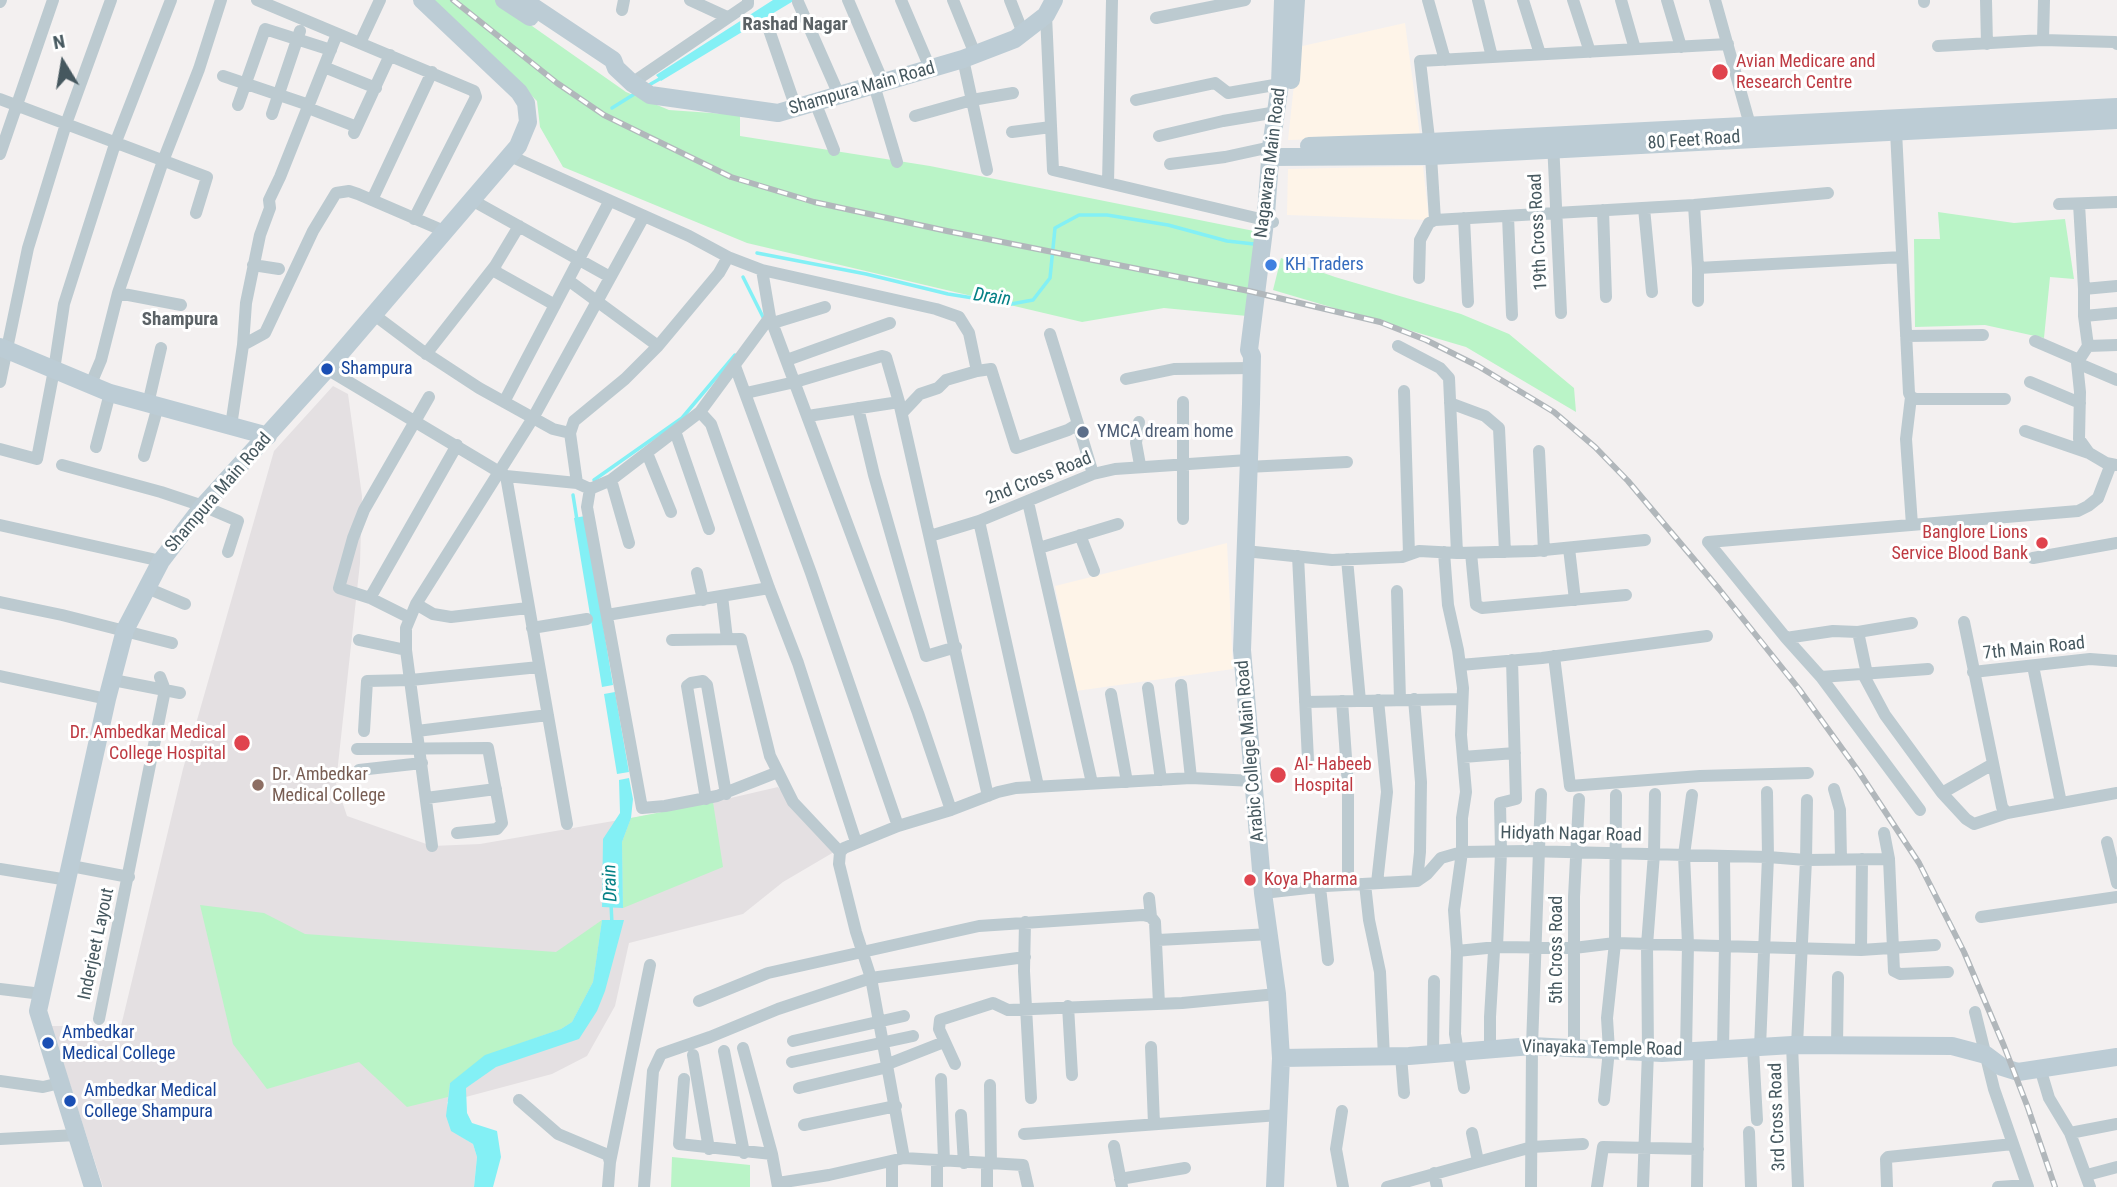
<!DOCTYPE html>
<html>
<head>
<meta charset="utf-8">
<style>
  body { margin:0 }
  #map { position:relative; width:2117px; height:1187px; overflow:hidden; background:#f3f0f0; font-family:"Roboto Condensed",sans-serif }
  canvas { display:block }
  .north { position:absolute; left:28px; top:28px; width:70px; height:70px; -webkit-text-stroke:5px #fff; paint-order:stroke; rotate:349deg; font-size:19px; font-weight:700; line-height:28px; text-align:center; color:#46585f }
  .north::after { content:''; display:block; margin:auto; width:24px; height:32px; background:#46585f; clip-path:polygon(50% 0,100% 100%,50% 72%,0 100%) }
</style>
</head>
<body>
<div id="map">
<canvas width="2117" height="1187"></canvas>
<div class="north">N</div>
</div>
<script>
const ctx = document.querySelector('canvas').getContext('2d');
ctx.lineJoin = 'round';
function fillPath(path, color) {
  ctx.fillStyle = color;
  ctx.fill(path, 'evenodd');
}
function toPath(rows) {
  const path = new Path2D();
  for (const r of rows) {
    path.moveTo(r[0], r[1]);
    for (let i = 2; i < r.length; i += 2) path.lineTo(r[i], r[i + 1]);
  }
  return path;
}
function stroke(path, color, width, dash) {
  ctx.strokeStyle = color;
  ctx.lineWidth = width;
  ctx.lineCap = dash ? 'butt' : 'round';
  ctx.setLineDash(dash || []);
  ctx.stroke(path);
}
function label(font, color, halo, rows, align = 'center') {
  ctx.font = font + ' "Roboto Condensed",sans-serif';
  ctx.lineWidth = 6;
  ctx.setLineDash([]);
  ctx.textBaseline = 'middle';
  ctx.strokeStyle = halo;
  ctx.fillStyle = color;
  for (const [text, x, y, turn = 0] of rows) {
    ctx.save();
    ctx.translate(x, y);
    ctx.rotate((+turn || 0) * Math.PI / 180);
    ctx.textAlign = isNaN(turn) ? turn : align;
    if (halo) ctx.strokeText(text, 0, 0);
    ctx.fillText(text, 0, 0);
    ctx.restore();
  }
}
const commercial = toPath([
  [1405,23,1420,136,1288,140,1298,47],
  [1423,166,1429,220,1287,215,1288,169],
  [1227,543,1233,669,1076,691,1055,586]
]);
const education = toPath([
  [333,386,348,394,362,496,360,563,336,783,347,816,432,846,480,844,683,809,778,787,834,852,783,882,743,914,629,943,615,1006,587,1056,552,1074,447,1102,451,1130,473,1144,477,1157,474,1187,103,1187,51,1026,121,1026,183,769,274,451]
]);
const green = toPath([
  [434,0,495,0,626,92,669,110,740,115,740,136,930,166,1259,232,1247,316,1164,308,1082,322,747,243,563,167,540,127,537,101],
  [1938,212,2014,223,2065,219,2074,279,2050,277,2044,338,1985,325,1915,327,1914,239,1940,239],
  [1281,258,1335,277,1461,314,1509,334,1574,388,1576,412,1466,347,1273,290],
  [713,802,723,867,623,908,622,842,631,818],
  [200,905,264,913,305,934,556,952,602,920,593,982,572,1022,561,1029,510,1047,450,1083,448,1097,407,1107,359,1062,267,1089,233,1044],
  [672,1157,750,1165,750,1187,671,1187]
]);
const water = toPath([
  [773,0,795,0,661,81,656,75],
  [585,516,613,685,602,687,574,518],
  [615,692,629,772,617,774,604,694],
  [629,778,633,799,631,818,622,842,623,908,602,907,603,839,620,813,619,780],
  [602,920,624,920,605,991,597,1011,579,1039,496,1067,466,1088,467,1113,472,1123,497,1131,501,1157,493,1187,474,1187,477,1157,473,1144,451,1131,446,1116,450,1083,485,1055,561,1029,572,1022,593,982]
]);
const stream = toPath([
  [649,85,663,77],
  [612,108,636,93],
  [757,253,866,274,948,294,1011,304,1033,300,1050,278,1055,228,1079,215,1107,215,1168,225,1227,241,1254,244],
  [743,277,764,319],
  [594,480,682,418,735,355],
  [573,495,577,520],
  [611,904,612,924]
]);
const street = toPath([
  [257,0,474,91,476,97,414,219],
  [690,0,727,17],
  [848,0,883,82],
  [901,0,930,68],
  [953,0,975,54],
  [1010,0,1023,33],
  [1428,0,1445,60],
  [1478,0,1492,57],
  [1523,0,1540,54],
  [1573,0,1590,52],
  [1621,0,1635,49],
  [1667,0,1681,47],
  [1715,0,1750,125],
  [1986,0,1987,44],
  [0,2,1,0],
  [798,2,839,95],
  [1924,2,1924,0],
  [622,10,624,0],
  [1046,15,1053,170,1273,222],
  [1156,18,1245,0],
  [767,24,796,108],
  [337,34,280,177,269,200,270,208,260,235,246,303,243,345,265,333,313,231,336,193,349,191,358,194,444,231],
  [2043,40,2044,0],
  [360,43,380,0],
  [1938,46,2043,40,2115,42,2117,44],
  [963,59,987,170],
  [324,67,376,88],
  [223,76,309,105],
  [632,83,748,4,748,0],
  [874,85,897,162],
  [0,99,207,177,196,213],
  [1136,100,1215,83,1228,93,1280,84],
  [815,102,834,150],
  [238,105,265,29,331,50],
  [308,108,352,125],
  [272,114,300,31],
  [915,116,972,100,1013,93],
  [1896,131,1909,393,1911,397,1916,399,2005,399],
  [1012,132,1051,127],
  [354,133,390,55],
  [1159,136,1223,121,1277,112],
  [1553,142,1561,313],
  [0,154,53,0],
  [508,155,689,236,728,257],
  [1170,164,1225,157,1271,147],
  [1108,183,1112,0],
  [470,199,610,277],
  [372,200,432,72],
  [2059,204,2117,202],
  [2079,204,2084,289,2084,316,2088,346,2077,363,2080,392,2079,439,2089,453,2106,463,2117,465],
  [1694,205,1698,268,1902,257],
  [1644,208,1652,292],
  [1603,210,1606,297],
  [1508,216,1512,315],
  [1464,218,1468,302],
  [1435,220,1431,156,1420,61,1728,44],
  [519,226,495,266,496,272,555,305],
  [253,265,279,269],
  [762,270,936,309,959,317,969,333,977,371,991,369,1016,448,1068,430,1078,424,1050,334],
  [1419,278,1420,240,1429,223,1435,220,1694,205,1828,193],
  [568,280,658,346],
  [2084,289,2117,286],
  [1698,301,1698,268],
  [181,305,118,293,163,161,199,69,221,0],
  [373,314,421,350,479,388,553,429,570,433],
  [2084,316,2117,313],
  [773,323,825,307],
  [1906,336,1983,335],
  [2035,341,2079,360],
  [1398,346,1440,368,1449,378,1457,553],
  [2088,346,2117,345],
  [426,354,495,266],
  [787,360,890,323],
  [2077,363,2117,380],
  [735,366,811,573,898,826],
  [327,369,506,476,577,483,590,489,611,480,700,412,770,317,918,713,951,810],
  [1126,379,1174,369,1252,368],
  [0,382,28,248,66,124,111,0],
  [2030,382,2080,403],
  [90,386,101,360,118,293],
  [1404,391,1409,554],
  [746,393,795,382,882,356,886,357,899,402],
  [429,397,364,510,353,538,339,588,370,598,457,445],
  [1911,397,1906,439,1912,525],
  [504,402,609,202],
  [1183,402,1183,519],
  [1450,403,1485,416,1499,428,1505,552],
  [148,404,161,348],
  [858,408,874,475,926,656,956,647],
  [700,412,711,424,769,588,798,663,856,842],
  [903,412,920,394,938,388,946,380,977,371],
  [808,416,899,402,988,796],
  [1139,422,1136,443,1140,465],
  [1078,424,1093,474],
  [231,426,243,345],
  [675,431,709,529],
  [2025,431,2089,453],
  [96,447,110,393],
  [0,449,37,459,54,370,64,304,115,144,171,0],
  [1539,451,1544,551],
  [647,453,671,512],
  [144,456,158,406],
  [62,465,161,492,203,506,238,521,228,552],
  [1247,467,1347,462],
  [506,476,567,824],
  [611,480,629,543],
  [577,483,570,433,574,421,625,379,658,346,719,273,728,257,762,270,770,317],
  [590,489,587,507,642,808,665,806,717,796,778,772,793,802,840,852],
  [1028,502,1092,783],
  [979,521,1038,786],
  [0,525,161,561],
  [1080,535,1094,571],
  [930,536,979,521,1093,474,1115,469,1248,460],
  [1708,542,2078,511,2088,506,2098,498,2111,464],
  [1708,542,1786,638,1821,677,1920,810],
  [1039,548,1118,524],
  [1569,548,1575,600],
  [1245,551,1332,560,1402,557,1419,551,1457,553,1534,551,1645,540],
  [1444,552,1448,605,1458,650,1463,688,1461,735,1466,792,1462,818,1462,852,1454,910,1457,951],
  [1471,553,1476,605,1482,608,1626,595],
  [1298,556,1308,760],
  [2033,558,2117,543],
  [1347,559,1360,701],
  [697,573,703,600],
  [147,588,185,604],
  [1397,591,1400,700],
  [722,596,727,639],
  [370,598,410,618],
  [0,602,62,615,172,643],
  [416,604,433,614,451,617,528,608],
  [607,615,769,588],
  [1964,622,2002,807,2007,813],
  [532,628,587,619],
  [1858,632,1912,623],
  [1786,638,1833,631,1858,632,1867,674],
  [359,640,406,650],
  [672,640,741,639,770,756,778,772],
  [1554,656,1570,786,1700,776,1808,773],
  [1460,665,1542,658,1707,636],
  [2033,666,2061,803],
  [1973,672,2090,659,2117,661],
  [1863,674,1885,715,1942,793,1993,764],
  [0,676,107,699],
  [1821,677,1928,669],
  [113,680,180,693],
  [1181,685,1191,778],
  [1148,688,1161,780],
  [1111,694,1127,782],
  [1414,699,1421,782,1420,852,1417,881],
  [1342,701,1348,786,1348,885],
  [1305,702,1462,699],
  [364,731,367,681,411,680,539,667],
  [417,731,548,715],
  [357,749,488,748,502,823,497,829,457,833],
  [1463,757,1515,753],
  [359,770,422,763],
  [1834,789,1840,810,1841,859],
  [1942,793,1966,819,1974,824,2007,813,2117,793],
  [426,798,496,789],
  [706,799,687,686,691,683,703,681,707,685,726,794],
  [1884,833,1889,859,1894,971,1900,974,1948,972],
  [2107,842,2117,883],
  [432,846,406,650,406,628,416,604,533,418,644,216],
  [71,866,129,877],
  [0,869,68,880],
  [1377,883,1387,792,1378,700],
  [1365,884,1369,920,1380,972,1384,1057],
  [1320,887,1328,960],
  [1263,893,1326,886,1417,881,1427,874,1441,858,1462,852,1526,851,1768,857,1806,860,1889,859],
  [1149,898,1151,917],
  [1981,917,2117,897],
  [1025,922,1024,971,1031,1098],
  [1158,940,1271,934],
  [1861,950,1862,859],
  [0,989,42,994],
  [699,1001,768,973,979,926,1143,915,1151,917,1155,922,1159,1004],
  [1068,1006,1072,1075],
  [1975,1012,1994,1089,2028,1187],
  [99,1019,165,690,160,677],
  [793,1041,904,1016],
  [1792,1045,1798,1187],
  [1797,1045,1806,860,1807,800],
  [1837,1046,1838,977],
  [1151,1047,1154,1124],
  [1760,1047,1768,857,1767,792],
  [743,1048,772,1154],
  [1574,1048,1574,897,1579,799],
  [1753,1048,1757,1120],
  [1490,1049,1490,1017,1494,951,1497,947,1501,852,1500,803,1516,799,1512,660],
  [1723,1049,1725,945,1724,856],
  [724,1051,744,1153],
  [1686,1052,1688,944,1684,855,1692,795],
  [1433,1054,1434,981],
  [693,1055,709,1149],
  [1401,1056,1404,1093],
  [792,1062,913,1036],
  [888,1064,944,1042],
  [955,1064,939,1029,940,1020,993,1003,1008,1010,1182,1003,1277,994],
  [2040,1068,2049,1098,2070,1133,2090,1187],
  [684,1079,679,1144,772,1154,778,1187],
  [941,1079,944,1161],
  [0,1081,43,1087,60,1083],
  [990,1085,991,1164],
  [799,1088,888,1067],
  [1464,1088,1455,1034,1457,951,1497,947,1574,948,1615,943,1861,950,1935,945],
  [519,1100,558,1134,608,1155,610,1162,608,1187],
  [1604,1100,1609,1050,1607,1018,1615,943,1616,795],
  [1342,1111,1336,1149,1343,1187],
  [961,1115,964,1163],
  [804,1125,896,1106],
  [1749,1132,1751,1187],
  [1472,1133,1478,1161],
  [2070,1133,2117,1124],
  [1024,1134,1279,1115],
  [0,1139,77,1135],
  [1114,1146,1122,1187],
  [904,1158,871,978,856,932,839,864,840,852,844,848,898,826,951,810,998,792,1016,788,1191,778,1254,781],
  [610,1162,650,965],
  [987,1164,987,1187],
  [1434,1173,1437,1187],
  [2087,1175,2117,1167],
  [1120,1179,1185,1168],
  [778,1183,829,1175,904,1158,1023,1165,1028,1187],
  [644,1187,653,1071,661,1054,710,1037,778,1009,871,978,1025,957],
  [892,1187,892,1161],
  [937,1187,937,1160],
  [1387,1187,1532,1147,1583,1144],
  [1531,1187,1532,1046,1541,794],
  [1597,1187,1603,1147,1698,1149],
  [1643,1187,1648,1052,1647,945,1654,854,1655,794],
  [1697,1187,1699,1051],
  [1887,1187,1886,1159,1888,1157,2013,1144],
  [1998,1187,2027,1185]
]);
const secondary = toPath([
  [504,0,530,17],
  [523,0,613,60,616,68,632,83,650,95,778,113,963,59,1015,39,1046,15,1054,0],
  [1291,80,1296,0],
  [1309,146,1429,142,2117,107],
  [1270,157,1431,156,2117,120],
  [0,347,110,393,268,436],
  [1281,1058,1409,1056,1532,1046,1662,1053,1792,1045,1952,1046,1986,1055,2002,1067,2018,1072,2117,1057],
  [93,1187,38,1011,107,699,125,630,161,561,203,506,327,369,518,146,528,122,526,103,519,92,422,0],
  [1275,1187,1281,1058,1277,994,1263,893,1242,650,1251,404,1252,356,1249,350,1266,214,1271,147,1280,84,1283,0]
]);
const rail = toPath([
  [453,0,557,83,604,115,731,177,814,202,947,231,1249,291,1380,322,1426,340,1478,366,1554,412,1595,447,1628,481,1719,589,1799,689,1859,772,1919,863,1964,952,2004,1046,2028,1108,2055,1187]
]);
const markers = [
  [1720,72,9,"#e0444e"],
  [1271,265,7,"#3f7fe0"],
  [327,369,7,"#1a4fb4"],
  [1083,432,7,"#5c6f8a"],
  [2042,543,7,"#e0444e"],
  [242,743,9,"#e0444e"],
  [1278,775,9,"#e0444e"],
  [258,785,7,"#8d6e63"],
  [1250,880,7,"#e0444e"],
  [48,1043,7,"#1a4fb4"],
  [70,1101,7,"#1a4fb4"]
];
const healthNames = [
  ["Avian Medicare and",1736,62],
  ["Research Centre",1736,83],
  ["Banglore Lions",2028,533,"right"],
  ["Service Blood Bank",2028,554,"right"],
  ["Dr. Ambedkar Medical",226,733,"right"],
  ["College Hospital",226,754,"right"],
  ["Al- Habeeb",1294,765],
  ["Hospital",1294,786],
  ["Koya Pharma",1264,880]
];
const streetNames = [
  ["Shampura Main Road",862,89,-16],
  ["80 Feet Road",1694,141,-4],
  ["Nagawara Main Road",1271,163,-83],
  ["19th Cross Road",1539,232,-93],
  ["2nd Cross Road",1039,479,-22],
  ["Shampura Main Road",219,493,-49],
  ["7th Main Road",2034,649,-6],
  ["Arabic College Main Road",1251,751,-95],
  ["Hidyath Nagar Road",1571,835,1],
  ["Inderjeet Layout",97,944,-78],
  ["5th Cross Road",1557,950,-90],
  ["Vinayaka Temple Road",1602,1049,1],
  ["3rd Cross Road",1778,1117,-92]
];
const shopNames = [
  ["KH Traders",1285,265]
];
const transitNames = [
  ["Shampura",341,369],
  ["Ambedkar",62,1033],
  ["Medical College",62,1054],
  ["Ambedkar Medical",84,1091],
  ["College Shampura",84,1112]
];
const serviceNames = [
  ["YMCA dream home",1097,432]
];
const educationNames = [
  ["Dr. Ambedkar",272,775],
  ["Medical College",272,796]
];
const neighbourhoodNames = [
  ["Rashad Nagar",795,25],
  ["Shampura",180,320]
];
const waterNames = [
  ["Drain",992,298,8],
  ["Drain",611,883,-92]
];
fillPath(commercial, '#fef4e8');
fillPath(education, '#e4e0e2');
fillPath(green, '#baf4c7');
fillPath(water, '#83f0f5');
stroke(stream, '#83f0f5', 3.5);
stroke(street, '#bccad0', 12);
stroke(secondary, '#bcccd5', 18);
stroke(rail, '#b1b7bb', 6);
stroke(rail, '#fff', 3.5, [10]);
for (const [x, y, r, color] of markers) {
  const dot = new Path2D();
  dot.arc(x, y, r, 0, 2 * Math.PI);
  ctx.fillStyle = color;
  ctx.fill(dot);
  stroke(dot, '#fff', 2.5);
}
label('18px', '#be3a42', '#fff', healthNames, 'left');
label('18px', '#46585f', '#fff', streetNames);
label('18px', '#366cbe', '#fff', shopNames, 'left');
label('18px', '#164399', '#fff', transitNames, 'left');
label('18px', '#4e5e75', '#fff', serviceNames, 'left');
label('18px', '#785e54', '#fff', educationNames, 'left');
label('bold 19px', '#5b6266', '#fff', neighbourhoodNames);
label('italic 19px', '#058186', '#fff', waterNames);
</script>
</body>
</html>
